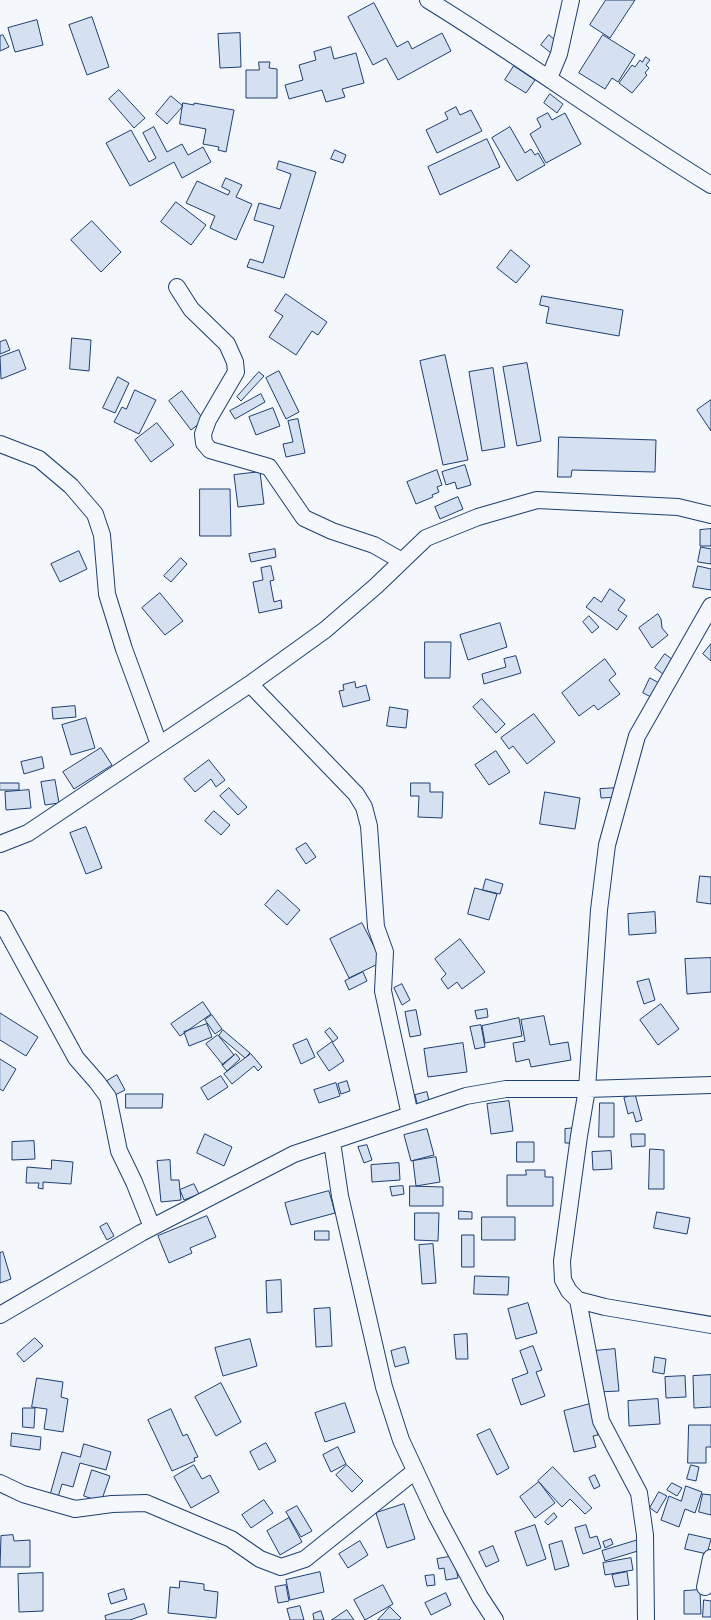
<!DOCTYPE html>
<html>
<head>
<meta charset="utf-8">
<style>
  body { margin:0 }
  canvas { display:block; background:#f4f7fb }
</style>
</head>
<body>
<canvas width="711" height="1620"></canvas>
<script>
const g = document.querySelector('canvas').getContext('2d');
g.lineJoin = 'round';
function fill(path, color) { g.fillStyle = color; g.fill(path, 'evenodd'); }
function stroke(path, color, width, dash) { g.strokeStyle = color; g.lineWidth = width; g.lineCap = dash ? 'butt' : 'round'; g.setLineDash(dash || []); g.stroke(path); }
const building = new Path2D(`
  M606 0H635L610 38 590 25Z
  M374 3 397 47 408 41 412 49 442 33 451 51 398 80 386 58 373 65 348 17Z
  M92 17 109 67 87 75 69 25Z
  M37 20 43 45 15 52 8 28Z
  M240 33 241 67 220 68 218 34Z
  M3 35 9 47 0 51V36Z
  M549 35 559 43 551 53 541 45Z
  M603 35 635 55 618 82 612 78 605 89 579 73Z
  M331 47 334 59 356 53 364 83 342 89 345 97 326 102 322 90 289 99 285 85 303 80 299 65 316 60 314 52Z
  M646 57 650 60 646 65 649 68 645 73 647 75 632 93 619 83 632 65 635 67 640 60 642 62Z
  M259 62H270L269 68 277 69V98H246V70H259Z
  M514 66 535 80 526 93 505 80Z
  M119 90 145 118 134 128 109 99Z
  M550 94 563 104 557 113 544 103Z
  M171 96 183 106 167 124 156 114Z
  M183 103 194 105V103L234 110 226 152 218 150 219 147 203 144 206 129 180 124Z
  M456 107 460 115 471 110 482 131 437 153 426 130 448 119 445 113Z
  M548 113 552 120 565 113 581 144 546 163 530 134 541 127 537 119Z
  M154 127 167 152 182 144 188 155 203 147 211 162 182 178 174 162 130 186 106 143 131 130 149 162 156 158 143 133Z
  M510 127 525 153 531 149 535 155 538 153 545 165 517 181 492 138Z
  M487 139 500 167 440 195 428 167Z
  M335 150 346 155 343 163 331 159Z
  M279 161 316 172 284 278 247 267 250 259 263 263 274 226 254 220 259 203 280 209 291 174 277 169Z
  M226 178 242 185 236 197 252 204 236 240 210 228 215 216 186 203 197 181 228 195 230 191 222 187Z
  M176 202 206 225 191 245 161 222Z
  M92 221 121 252 101 272 71 240Z
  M511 250 530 266 516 283 497 268Z
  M286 294 327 322 318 335 312 331 296 355 269 337 283 316 275 311Z
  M542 296 623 310 619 336 546 323 549 307 540 305Z
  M72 338 91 340 89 371 70 369Z
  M6 340 10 350 0 354V342Z
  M19 350 26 369 1 379 0 357Z
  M445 355 468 460 443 465 420 361Z
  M527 363 541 441 517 446 503 367Z
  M493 368 505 447 482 451 469 372Z
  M279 371 299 412 286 419 266 378Z
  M259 372 264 376 241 401 237 397Z
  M118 377 129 383 115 413 103 408Z
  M135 390 156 400 139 434 114 422 122 407 126 409Z
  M182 391 204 420 191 430 169 401Z
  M261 394 265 402 235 419 230 411Z
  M711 400V431L697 410Z
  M273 408 280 426 256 435 249 417Z
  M298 419 305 453 286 457 283 444 293 442 288 421Z
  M157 423 174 445 151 462 135 440Z
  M559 437 656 440 655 472 572 470 571 477H558Z
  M465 465 471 485 457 489 455 482 446 485 442 472Z
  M437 470 442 485 437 487 439 492 432 495 433 497 416 504 407 482Z
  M260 472 264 504 238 507 234 475Z
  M200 489H230L231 536H200Z
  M458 497 463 509 440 519 435 507Z
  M711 529V546H700V530Z
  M701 547 711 549V564L698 562Z
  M275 549 276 557 251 562 249 554Z
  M79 551 87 569 60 582 51 564Z
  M181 558 187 564 171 582 164 576Z
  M271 566 274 580 270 581 274 602 281 600 282 608 259 613 253 582 263 580 261 568Z
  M698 566 711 569V590L693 587Z
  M610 589 625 600 618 610 627 616 617 630 586 607 594 597 601 602Z
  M160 593 183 621 165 635 142 608Z
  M658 614 661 619 662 628 668 635 652 648 639 628Z
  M589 616 599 627 592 633 583 622Z
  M500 623 507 647 468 660 460 635Z
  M425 642H451L450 678H425Z
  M711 644V661L703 654Z
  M665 654 673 660 663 674 655 668Z
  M516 656 521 673 484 684 482 674 506 667 504 659Z
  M605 659 616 674 609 680 620 694 598 710 594 705 579 716 562 693Z
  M650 678 659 683 651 697 643 693Z
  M355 682 356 688 366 685 370 700 343 707 339 691 344 690 343 685Z
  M482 699 505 724 496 733 473 707Z
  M75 706 76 717 53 719 52 708Z
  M390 707 408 710 406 728 387 726Z
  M534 714 555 742 527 764 513 746 509 749 501 738Z
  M86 718 95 748 71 755 62 725Z
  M101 748 112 765 74 789 63 772Z
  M496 751 510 772 489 785 475 765Z
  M42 757 44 768 24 774 21 762Z
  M209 760 225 780 216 787 211 779 195 792 184 779Z
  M55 780 59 803 45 805 41 782Z
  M0 783H19V790H0Z
  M411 783H430V792H443L442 818 418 817 419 796H411Z
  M229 788 247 807 238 815 220 796Z
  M618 788V797L601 798 600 789Z
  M29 790 31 808 6 810 5 792Z
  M545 792 580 798 575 829 540 824Z
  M214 811 230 825 221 835 205 821Z
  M86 827 102 868 86 874 70 833Z
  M306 843 316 857 306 864 296 849Z
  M700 876 711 877V904L697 902Z
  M486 879 503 884 500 894 483 890Z
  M475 888 497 894 489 920 468 914Z
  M278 890 300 910 287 925 265 905Z
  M655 912 656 933 629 935 628 914Z
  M362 923 382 962 349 978 330 939Z
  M460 939 485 972 462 989 457 982 448 989 441 979 446 974 435 959Z
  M711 958V992L687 994 685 959Z
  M363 972 367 981 349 990 345 981Z
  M649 979 655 1000 644 1004 637 982Z
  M402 984 410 1000 402 1005 394 988Z
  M203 1002 211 1014 180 1036 171 1024Z
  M661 1004 679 1029 658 1045 640 1020Z
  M487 1009 488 1017 477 1019 475 1011Z
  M416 1010 421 1035 410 1037 405 1012Z
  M0 1013 38 1037 26 1056 0 1040Z
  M212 1015 222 1029 215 1034 205 1020Z
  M544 1016 550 1045 568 1042 571 1060 531 1067 529 1059 516 1062 513 1043 525 1041 521 1020Z
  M519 1018 522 1036 485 1043 482 1026Z
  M207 1024 212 1037 189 1046 184 1032Z
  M481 1025 485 1047 475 1049 470 1027Z
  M330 1028 338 1038 333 1042 325 1032Z
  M223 1030 250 1053 245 1058 219 1036Z
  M218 1035 234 1055 223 1065 206 1044Z
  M307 1039 315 1057 301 1064 293 1045Z
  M332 1042 344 1061 329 1071 317 1053Z
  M463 1043 467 1072 428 1077 424 1049Z
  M236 1054 240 1059 227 1071 222 1065Z
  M251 1054 262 1067 258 1071 254 1066 232 1084 224 1074Z
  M0 1059 16 1069 3 1091 0 1089Z
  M117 1075 125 1090 115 1095 107 1081Z
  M221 1076 228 1087 208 1100 201 1088Z
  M347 1081 350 1091 341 1094 338 1084Z
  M336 1083 340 1096 319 1103 314 1090Z
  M427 1092 430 1105 418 1107 415 1095Z
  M126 1094H163L162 1108H126Z
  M635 1094 642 1120 636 1122 633 1112 628 1114 624 1098Z
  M509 1101 513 1131 491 1134 487 1104Z
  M600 1103H614V1137H599Z
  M576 1128V1143H565V1129Z
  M427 1129 434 1155 411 1161 404 1135Z
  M205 1134 232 1147 224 1166 197 1153Z
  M631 1134H645V1146L632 1147Z
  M34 1141 35 1159 12 1160V1142Z
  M517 1142H534V1162H517Z
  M367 1145 372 1160 364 1163 358 1147Z
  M650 1149 664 1150V1189H649Z
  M611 1151 612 1169 593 1170 592 1152Z
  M436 1157 440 1182 416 1186 413 1161Z
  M52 1160 73 1162 71 1184 43 1182V1189L38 1188 39 1183H26L27 1167 51 1169Z
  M170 1160 171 1180H179L181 1200 161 1202 157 1161Z
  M399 1163 400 1180 372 1182 371 1165Z
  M526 1170H545V1177H553V1206H507V1175H526Z
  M194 1184 199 1194 184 1200 180 1190Z
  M403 1186 404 1194 392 1196 390 1187Z
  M410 1186 443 1187V1206H410Z
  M329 1191 335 1213 291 1225 285 1203Z
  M459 1211 472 1212V1219H459Z
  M657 1212 690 1218 687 1234 654 1228Z
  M415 1213H439L438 1241 415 1240Z
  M207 1216 216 1237 190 1248 192 1253 169 1263 158 1236Z
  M482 1217H515V1240H482Z
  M107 1223 114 1236 107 1240 100 1227Z
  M315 1231H329V1240H315Z
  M462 1235H474V1267H462Z
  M433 1244 436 1283 422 1284 419 1245Z
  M3 1252 11 1279 0 1283V1253Z
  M475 1276 509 1277 508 1295 474 1294Z
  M281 1280 282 1312 267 1313 266 1281Z
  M528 1303 537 1333 516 1339 508 1309Z
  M330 1308 332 1346 316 1347 314 1309Z
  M467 1334 468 1359H456L454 1335Z
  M35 1338 43 1346 24 1362 17 1354Z
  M250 1339 257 1366 223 1376 215 1348Z
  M533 1346 542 1370 536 1372 545 1396 521 1405 512 1379 528 1373 520 1351Z
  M405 1347 409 1363 395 1367 391 1351Z
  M615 1349 619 1391 597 1392 594 1351Z
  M655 1357 666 1359 664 1374 653 1372Z
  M711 1375V1407L694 1408 693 1376Z
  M685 1376 686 1397 666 1398 665 1377Z
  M37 1378 63 1382 61 1397 68 1399 63 1432 44 1429 47 1409 32 1407Z
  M221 1383 241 1422 216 1436 195 1397Z
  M658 1399 660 1424 629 1426 628 1401Z
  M345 1403 355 1432 325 1442 315 1413Z
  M590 1404 598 1435 593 1436 596 1447 574 1452 564 1411Z
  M23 1408H35L34 1428 23 1427Z
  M171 1409 183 1436 187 1434 198 1457 194 1458 195 1461 172 1471 148 1420Z
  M689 1425H711V1447H706V1463H688Z
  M490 1429 509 1468 497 1475 477 1435Z
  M12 1433 41 1437 40 1450 11 1446Z
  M266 1443 276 1461 259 1470 250 1452Z
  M84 1444 111 1452 106 1470 80 1463 73 1487 62 1484 58 1497 50 1495 62 1452 80 1457Z
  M338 1447 346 1464 331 1472 323 1455Z
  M194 1465 202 1479 210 1475 219 1492 191 1508 174 1477Z
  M347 1465 363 1481 352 1492 336 1475Z
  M691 1465 699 1467 696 1481 687 1479Z
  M553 1467 592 1508 585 1514 570 1499 562 1507 538 1481Z
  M92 1470 110 1476 101 1502 84 1496Z
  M595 1475 600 1486 594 1489 589 1478Z
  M539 1482 555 1503 535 1518 520 1497Z
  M672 1483 682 1488 677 1496 667 1490Z
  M686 1486 702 1492 695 1513 685 1509 679 1527 661 1520 669 1496 681 1501Z
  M659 1492 667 1496 657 1513 650 1508Z
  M703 1494 711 1495V1515L699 1512Z
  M264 1500 273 1513 251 1528 242 1515Z
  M404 1504 415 1539 387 1548 376 1513Z
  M297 1506 312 1531 301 1537 286 1512Z
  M554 1513 557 1517 548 1525 545 1522Z
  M289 1518 302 1542 280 1555 267 1531Z
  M535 1525 546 1559 527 1566 515 1532Z
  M586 1525 590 1538 597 1536 601 1548 583 1554 575 1528Z
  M689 1534 711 1539 707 1554 685 1549Z
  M13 1535 14 1541 30 1540V1567H0L1 1536Z
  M611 1539 613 1544 605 1548 603 1542Z
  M638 1540 641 1550 605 1561 602 1551Z
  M360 1541 368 1555 348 1568 339 1554Z
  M562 1541 569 1566 555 1570 549 1545Z
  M493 1546 499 1561 486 1567 479 1552Z
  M454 1556 458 1578 446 1580 444 1568 439 1569 437 1559Z
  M631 1558 633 1570 605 1575 603 1563Z
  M320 1572 324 1592 290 1600 286 1580Z
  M627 1572 629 1585 615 1587 612 1575Z
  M43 1573V1611L19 1612 18 1574Z
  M434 1575 435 1585 427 1586 425 1576Z
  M180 1581 204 1584V1590L218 1592 216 1618 168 1613 170 1587 179 1588Z
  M286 1585 289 1601 278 1603 275 1587Z
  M383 1585 393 1604 365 1620 354 1600Z
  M124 1589 127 1599 111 1604 108 1594Z
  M700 1590 701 1614H684V1591Z
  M446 1593 451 1605 431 1615 425 1603Z
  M704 1600 711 1601V1617H703Z
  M144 1604 147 1614 130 1620H106L105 1616Z
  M300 1606 304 1620H290L287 1609Z
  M390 1607 401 1618 399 1620H378Z
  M347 1610 354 1620H332Z
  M321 1611 324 1620H314L313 1614Z`);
const minor = new Path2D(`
  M428 0C524 59 615 126 711 185
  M549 78 559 54 571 0
  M177 287 191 309 227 344 235 362 236 372 208 420 203 434 204 443 210 450 269 467 304 518 332 531 374 545 402 561
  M0 444 39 459 71 486 95 514 102 535 107 594 124 649 159 744
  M711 606 637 736 607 845 599 910 587 1089 579 1136 562 1261 563 1280 569 1291 578 1300 605 1307 711 1325
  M250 684 356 794 364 807 369 826 376 927 385 952 383 991 410 1115
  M0 844 28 833 250 684 325 630 376 586 426 538 478 517 537 500 678 507 711 515
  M0 919 76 1058 97 1082 108 1097 119 1151 134 1182 152 1227
  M332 1142 340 1196 384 1387 401 1440 436 1515 480 1597 495 1620
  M578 1300 601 1421 639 1493 645 1535 646 1620
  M0 1315 141 1233 294 1154 466 1096 506 1089H587L711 1085
  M0 1483 23 1494 75 1509 112 1504 146 1503 231 1539 260 1559 281 1567 305 1559 415 1471
  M705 1587 711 1558`);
fill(building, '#d5e0f0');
stroke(building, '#1d3f73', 1);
stroke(minor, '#1d3f73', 18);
stroke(minor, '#f4f7fb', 16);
</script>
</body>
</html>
